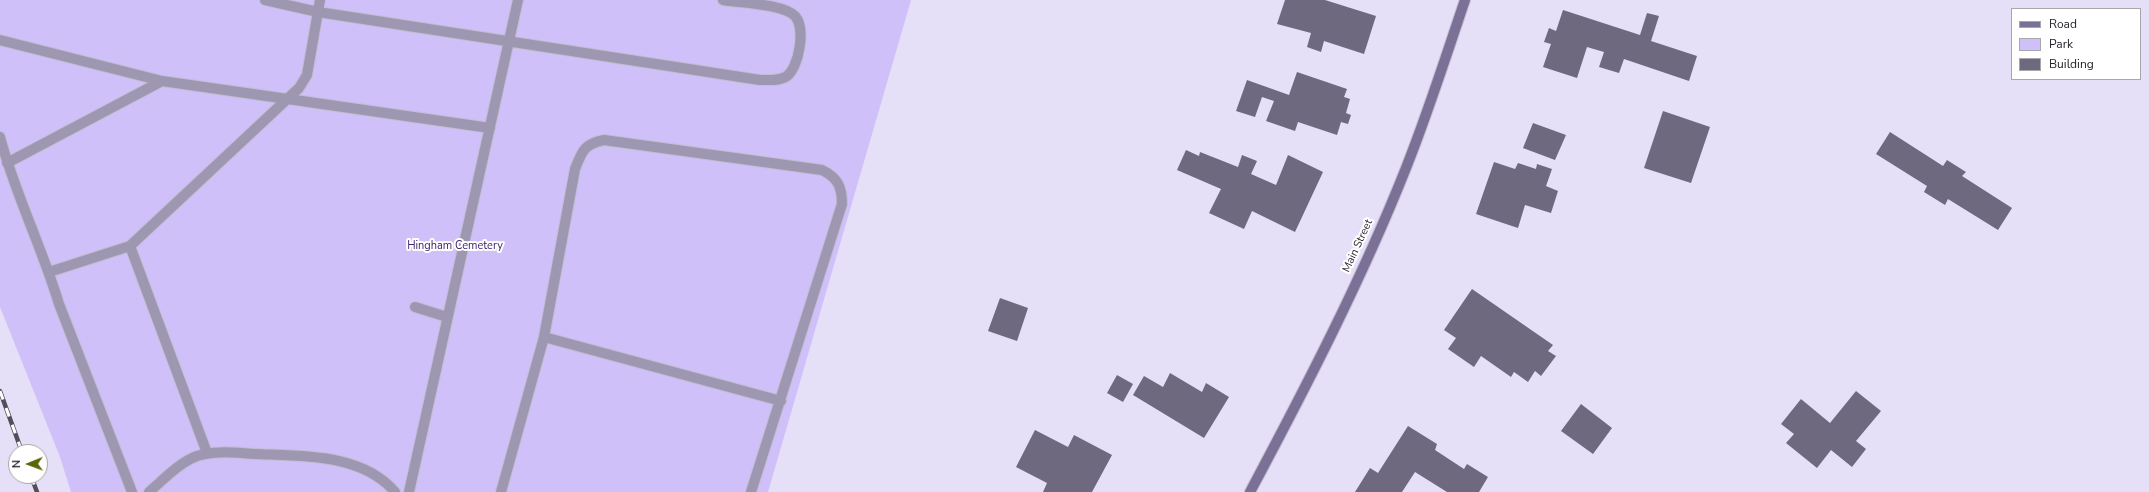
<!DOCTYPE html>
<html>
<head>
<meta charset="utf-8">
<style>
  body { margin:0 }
  #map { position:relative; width:2149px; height:492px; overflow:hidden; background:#e5dff7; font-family:"Nunito Sans",sans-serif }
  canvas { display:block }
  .legend { position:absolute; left:2011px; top:8px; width:130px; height:72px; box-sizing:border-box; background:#fff; border:1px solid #a8a7aa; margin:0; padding:5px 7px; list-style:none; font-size:12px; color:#25222b }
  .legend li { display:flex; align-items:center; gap:8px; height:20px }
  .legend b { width:20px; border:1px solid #a8a7aa }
  .north { position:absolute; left:8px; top:444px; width:40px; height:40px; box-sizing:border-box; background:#fff; border:1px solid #a8a7aa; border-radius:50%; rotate:269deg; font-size:11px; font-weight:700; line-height:16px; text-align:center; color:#25222b }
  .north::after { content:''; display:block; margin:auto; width:14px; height:18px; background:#5c6608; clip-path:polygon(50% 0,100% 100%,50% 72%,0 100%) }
</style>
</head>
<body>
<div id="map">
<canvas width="2149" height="492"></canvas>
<ul class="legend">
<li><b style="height:5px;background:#7b7197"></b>Road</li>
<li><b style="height:11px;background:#cfc0f9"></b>Park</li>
<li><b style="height:11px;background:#6e697e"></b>Building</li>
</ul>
<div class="north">N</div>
</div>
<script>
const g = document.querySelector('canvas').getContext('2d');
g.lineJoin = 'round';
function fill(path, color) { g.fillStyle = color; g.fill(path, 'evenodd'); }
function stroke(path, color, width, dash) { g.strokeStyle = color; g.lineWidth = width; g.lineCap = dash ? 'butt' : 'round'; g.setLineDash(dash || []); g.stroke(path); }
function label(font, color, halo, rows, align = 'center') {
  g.font = font + ' "Nunito Sans",sans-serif'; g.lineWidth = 4; g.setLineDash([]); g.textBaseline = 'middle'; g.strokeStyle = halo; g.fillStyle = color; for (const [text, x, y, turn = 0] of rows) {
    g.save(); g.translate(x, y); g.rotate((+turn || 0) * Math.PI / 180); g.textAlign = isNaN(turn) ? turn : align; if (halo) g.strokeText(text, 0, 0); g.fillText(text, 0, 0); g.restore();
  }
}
const green = new Path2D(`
  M0 0H911L768 492H71L60 457 0 307Z`);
const building = new Path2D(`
  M1285 0H1325L1376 16 1364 54 1324 41 1321 52 1307 47 1311 33 1277 24Z
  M1563 10 1640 35 1647 13 1659 16 1651 41 1697 56 1689 81 1624 59 1619 73 1599 67 1604 52 1587 47 1577 78 1543 67 1551 44 1544 42 1549 28 1556 31Z
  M1297 72 1347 89 1344 97 1350 99 1346 113 1351 115 1348 124 1341 122 1337 135 1298 122 1295 131 1266 121 1274 101 1262 97 1255 117 1236 111 1247 80 1289 95Z
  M1663 111 1710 127 1691 183 1644 168Z
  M1533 123 1566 135 1555 160 1523 148Z
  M1890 132 1943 166 1947 160 1966 172 1962 176 2012 208 1998 230 1948 199 1945 205 1924 192 1927 186 1876 154Z
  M1186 150 1199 156 1200 152 1238 167 1242 155 1257 161 1251 174 1276 185 1288 155 1323 172 1295 232 1252 211 1244 229 1209 213 1221 189 1177 170Z
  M1494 162 1515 169 1518 163 1536 169 1537 164 1552 169 1546 186 1558 191 1551 213 1525 205 1518 228 1476 214Z
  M1472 289 1553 345 1548 351 1556 356 1541 376 1535 371 1528 382 1514 372 1511 377 1481 356 1474 367 1448 349 1456 338 1444 330Z
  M1000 298 1028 308 1017 341 988 331Z
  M1170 373 1202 392 1206 383 1229 397 1204 438 1133 395 1144 376 1163 387Z
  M1117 375 1133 384 1123 402 1107 393Z
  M1856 391 1881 411 1856 441 1866 449 1852 467 1831 450 1817 468 1786 443 1794 434 1781 424 1801 399 1830 423Z
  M1581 404 1612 428 1593 454 1561 431Z
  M1408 426 1437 444 1435 450 1464 469 1467 464 1488 477 1479 492H1447L1415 472 1402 492H1355L1370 468 1378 473Z
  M1035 430 1068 447 1074 435 1112 455 1092 492H1043L1047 483 1016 467Z`);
const service = new Path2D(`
  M265 0 318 12 760 80C769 80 780 81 787 76 799 67 806 28 795 16 783 4 740 3 723 0
  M0 40 162 81 490 128
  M0 137C15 194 42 247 59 304L132 492
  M7 163 162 81
  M130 246 207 453
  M49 272 130 246 299 88 307 75 320 0
  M415 307 447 317
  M544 337 781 401
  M149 492C163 480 180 462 197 456 216 450 236 453 255 454 301 456 362 453 395 492
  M409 492 518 0
  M501 492 544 337 575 169C582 151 584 144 604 140L822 170C838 178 842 187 842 204L751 492`);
const secondary = new Path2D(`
  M1250 492C1306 387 1362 279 1406 168 1428 113 1446 56 1465 0`);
const rail = new Path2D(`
  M0 391 22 452
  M31 476 37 492`);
const parkNames = [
  ["Hingham Cemetery",455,246]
];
const streetNames = [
  ["Main Street",1358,246,-65]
];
fill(green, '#cfc0f9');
fill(building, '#6e697e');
stroke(service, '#c2bdd2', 12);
stroke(secondary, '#c2bdd2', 12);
stroke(service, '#9d97b1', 10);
stroke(secondary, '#7b7197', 10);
stroke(rail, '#524e5b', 4.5);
stroke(rail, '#fff', 3, [9]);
label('11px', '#3f256b', '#fff', parkNames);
label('11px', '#25222b', '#fff', streetNames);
</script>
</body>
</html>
